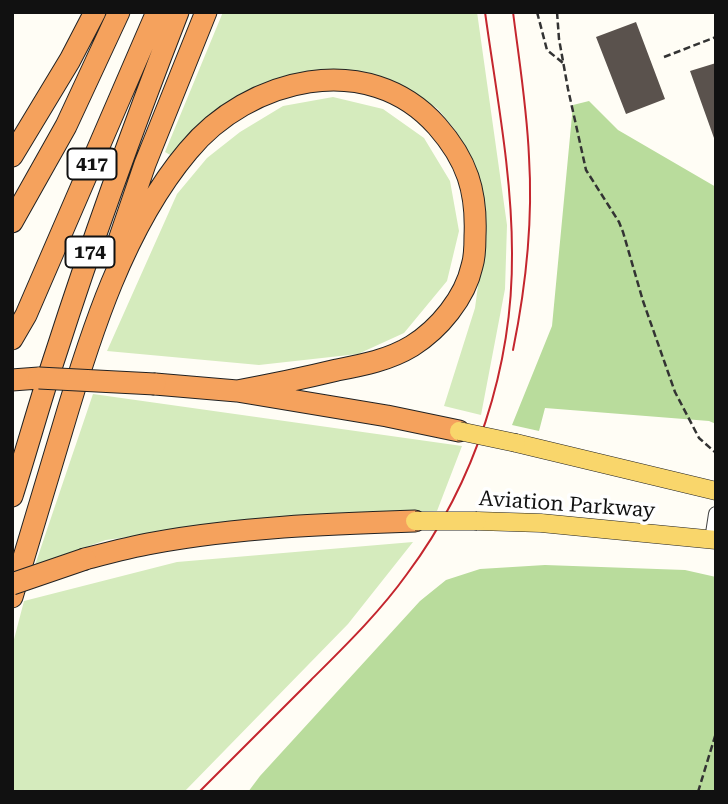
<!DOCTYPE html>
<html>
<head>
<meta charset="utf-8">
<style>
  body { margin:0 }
  #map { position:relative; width:728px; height:804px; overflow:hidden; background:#fffdf5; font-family:"Roboto Serif",serif }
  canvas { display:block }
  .frame { position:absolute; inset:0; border:14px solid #111; pointer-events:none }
</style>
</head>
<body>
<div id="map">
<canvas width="728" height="804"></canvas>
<div class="frame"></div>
</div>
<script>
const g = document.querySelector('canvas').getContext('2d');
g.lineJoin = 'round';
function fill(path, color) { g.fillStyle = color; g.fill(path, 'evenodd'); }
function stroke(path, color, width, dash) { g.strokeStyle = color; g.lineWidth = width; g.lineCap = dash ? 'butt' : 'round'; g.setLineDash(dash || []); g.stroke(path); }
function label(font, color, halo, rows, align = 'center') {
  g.font = font + ' "Roboto Serif",serif'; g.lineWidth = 7; g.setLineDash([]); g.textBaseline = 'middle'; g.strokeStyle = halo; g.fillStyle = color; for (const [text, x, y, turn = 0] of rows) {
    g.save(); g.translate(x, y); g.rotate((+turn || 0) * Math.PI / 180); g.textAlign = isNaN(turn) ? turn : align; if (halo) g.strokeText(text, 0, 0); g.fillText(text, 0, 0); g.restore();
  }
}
const green = new Path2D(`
  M223 12H477L507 225 505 289 481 415 444 406 475 308 486 225 483 197 470 154 456 131 438 109 415 94 388 79 366 72 340 69 317 71 257 87 218 109 172 156 165 152Z
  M333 97 383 109 424 138 450 181 459 231 447 281 404 333 358 354 259 365 107 351 177 194 207 158 240 132 283 106Z
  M93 394 462 446 437 511 263 518 106 540 35 565Z
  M413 542 348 624 184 792H12V647L24 601 177 562Z`);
const forest = new Path2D(`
  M589 101 618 130 716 187V424L709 421 545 408 539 431 512 425 552 326 573 105Z
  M545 565 685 570 716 577V792H248L260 776 420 601 446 580 480 569Z`);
const building = new Path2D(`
  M636 22 665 99 626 114 596 37Z
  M716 63V138H714L690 71Z`);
const path = new Path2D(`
  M537 12 547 50 563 63
  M557 12 559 39 568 89 586 170 619 222 623 232 643 301 675 392 699 438 716 453
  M664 57 716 37
  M698 792 716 733`);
const minor = new Path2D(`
  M712 540 716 514`);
const major = new Path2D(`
  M516 443 716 491
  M477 521 541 523 716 540`);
const highway = new Path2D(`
  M12 156 70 60 95 12
  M12 222 66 126 119 12
  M117 246 145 164 206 12
  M12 339 26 315 157 12
  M12 380 39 378
  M155 384 237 391 387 416 459 431
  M12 496C27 449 40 401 56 353 93 238 134 125 178 12
  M85 559C108 553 130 547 153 543 239 527 327 524 415 521
  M12 597C29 541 45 485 62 430 90 335 124 227 188 151 248 78 368 48 437 126 467 160 477 191 475 236 475 246 475 257 472 266 465 298 439 329 412 346 389 360 363 365 337 370 304 378 270 385 237 391`);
const tram = new Path2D(`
  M513 12C519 60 527 108 529 157 533 221 526 286 513 350
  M199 792C237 754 274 717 311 680 345 646 379 613 407 574 475 483 513 367 512 253 512 173 496 92 485 12`);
const majorBridge = new Path2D(`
  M459 431 516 443
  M415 521H477`);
const highwayBridge = new Path2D(`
  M39 378 155 384
  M12 584 85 559`);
const shields = [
  [92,164,49],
  [90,252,49]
];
const shieldNames = [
  ["417",92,164],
  ["174",90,252]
];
const streetNames = [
  ["Aviation Parkway",567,505,4]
];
fill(green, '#d5ebbd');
fill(forest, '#b9dc9c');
fill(building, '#5a524d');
stroke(minor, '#444', 16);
stroke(major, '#222', 19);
stroke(highway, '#222', 23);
stroke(path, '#333', 2.5, [7, 3.5]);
stroke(minor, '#fff', 14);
stroke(major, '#f9d66b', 18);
stroke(highway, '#f5a25d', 21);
stroke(tram, '#c4262e', 2);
stroke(majorBridge, '#222', 19, []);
stroke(highwayBridge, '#222', 23, []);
stroke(majorBridge, '#f9d66b', 18);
stroke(highwayBridge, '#f5a25d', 21);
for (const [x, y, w] of shields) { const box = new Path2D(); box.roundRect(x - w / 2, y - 15.5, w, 31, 5); g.fillStyle = '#fff'; g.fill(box); stroke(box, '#111', 2); }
label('bold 19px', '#111', null, shieldNames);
label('21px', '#111', '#fff', streetNames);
</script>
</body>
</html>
